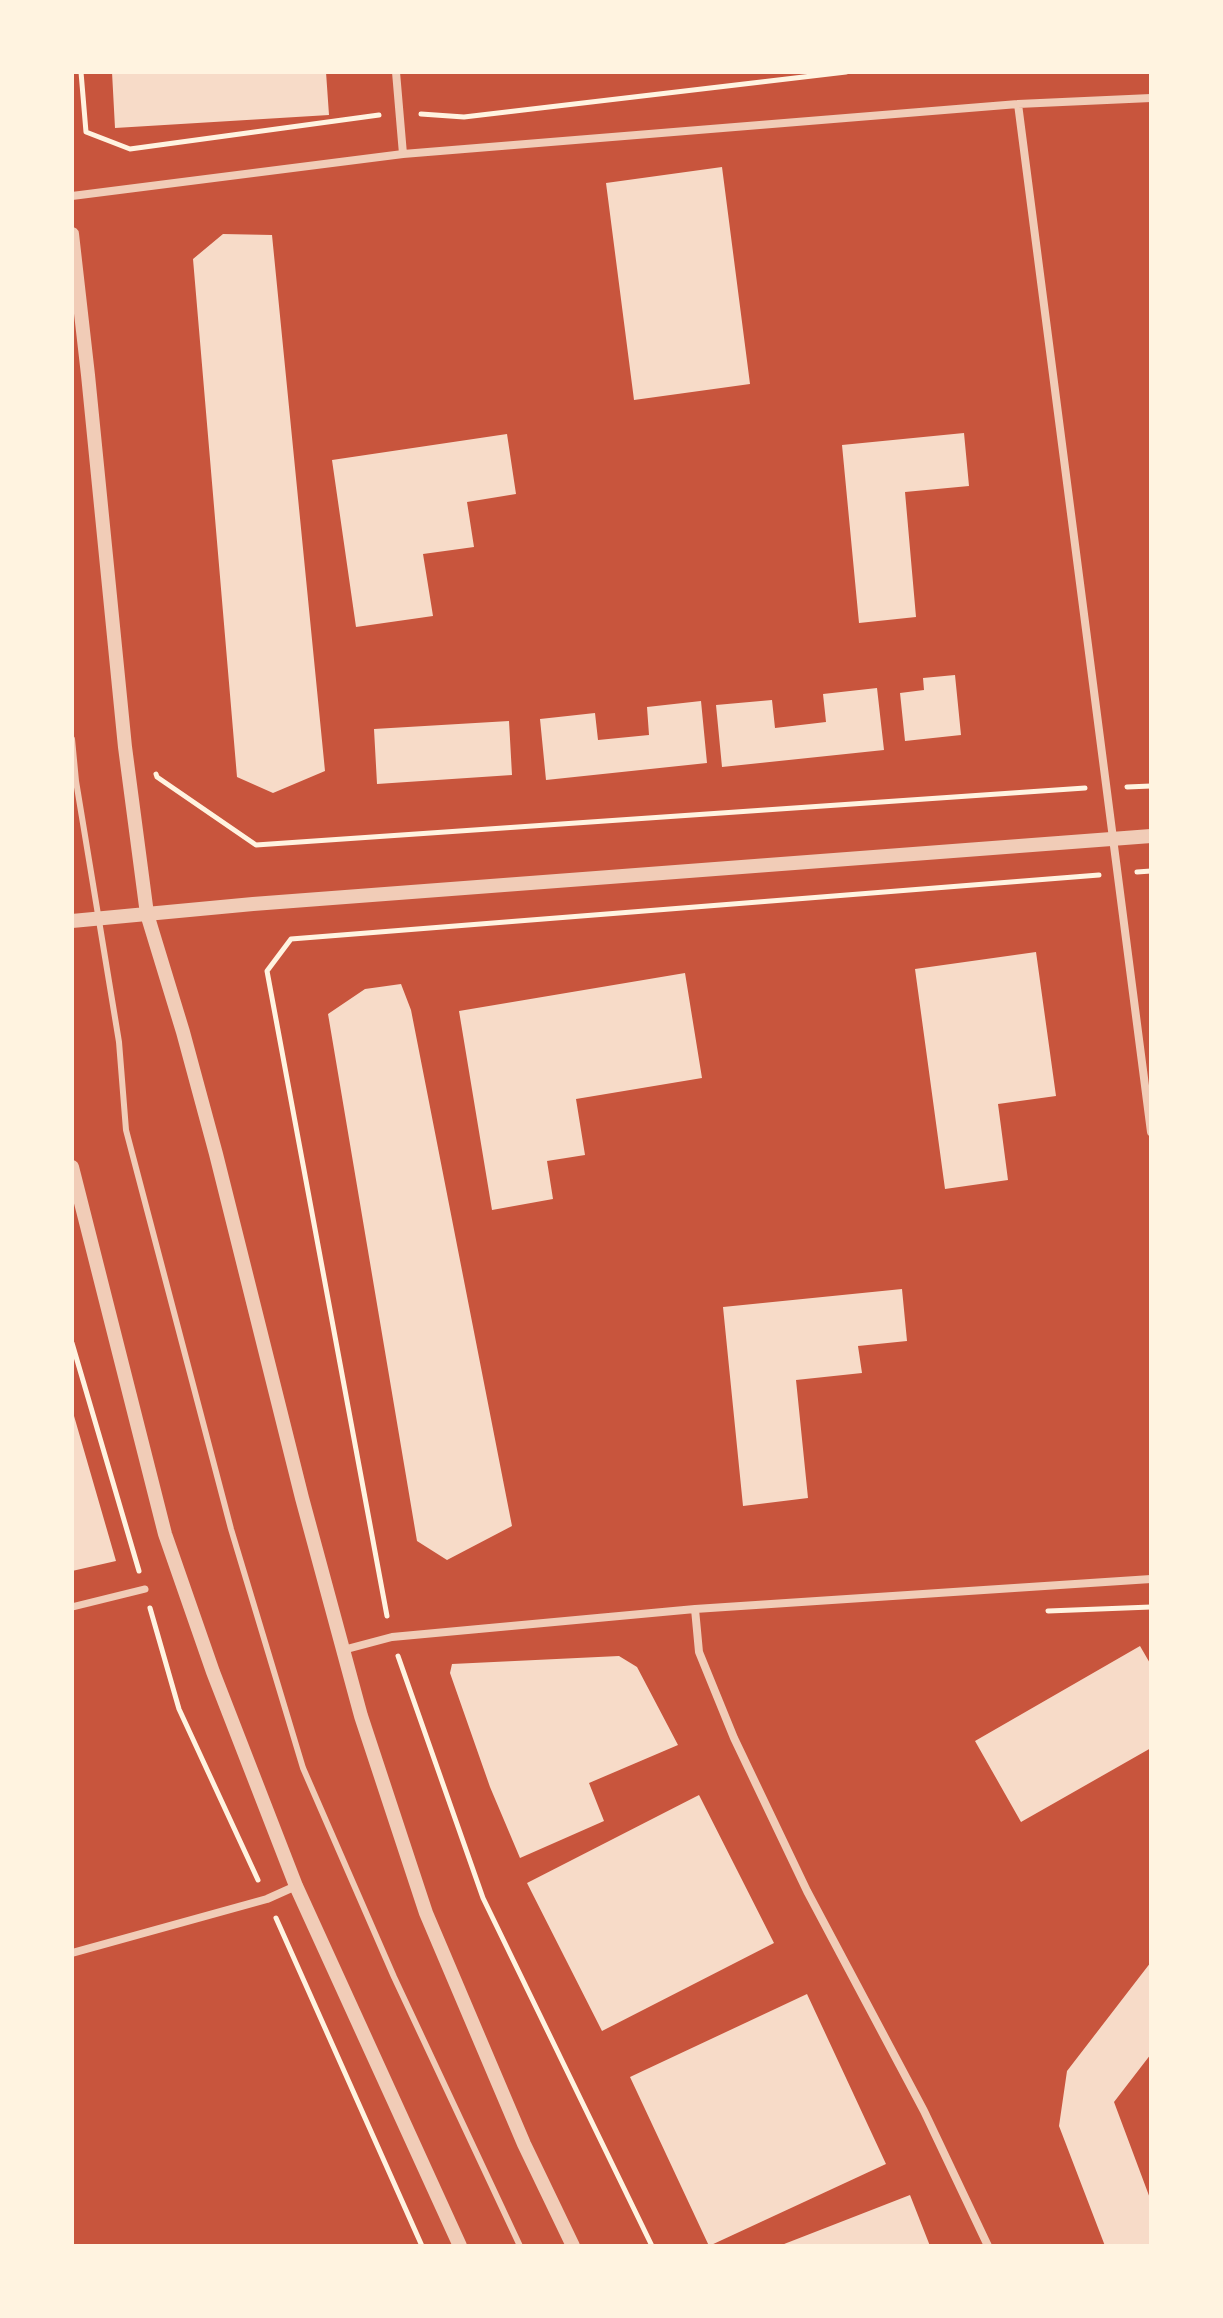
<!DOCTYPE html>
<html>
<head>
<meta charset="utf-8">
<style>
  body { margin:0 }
  #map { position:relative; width:1223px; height:2318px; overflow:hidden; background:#c8553d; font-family:Poppins,sans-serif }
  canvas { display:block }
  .frame { position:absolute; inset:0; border:74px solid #fff3e0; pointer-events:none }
</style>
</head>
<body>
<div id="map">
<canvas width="1223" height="2318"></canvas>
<div class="frame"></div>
</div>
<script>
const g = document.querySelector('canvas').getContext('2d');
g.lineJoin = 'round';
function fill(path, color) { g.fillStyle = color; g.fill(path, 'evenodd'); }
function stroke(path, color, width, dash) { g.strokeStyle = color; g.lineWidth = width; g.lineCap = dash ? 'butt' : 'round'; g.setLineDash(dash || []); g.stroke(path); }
const building = new Path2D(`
  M112 72H326L329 115 115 128Z
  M722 167 750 384 634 400 606 183Z
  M223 234 272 235 325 771 273 793 237 777 193 259Z
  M964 433 969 486 905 492 916 617 859 623 842 445Z
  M507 434 516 494 467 502 474 547 423 554 433 616 356 627 332 460Z
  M955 675 961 735 905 741 900 693 924 690 923 678Z
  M877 688 884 750 722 767 716 705 772 700 775 728 826 722 823 694Z
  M701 701 707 763 546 780 540 719 595 713 598 740 649 735 647 707Z
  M509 721 512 775 377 784 374 729Z
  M1036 952 1056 1096 998 1104 1008 1180 945 1189 915 969Z
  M685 973 702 1078 576 1099 585 1155 547 1161 553 1199 492 1210 459 1011Z
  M401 984 411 1010 512 1526 447 1560 417 1541 328 1014 365 989Z
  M902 1289 907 1341 858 1346 862 1373 796 1380 808 1498 743 1506 723 1307Z
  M72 1409 116 1561 72 1571Z
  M1140 1646 1151 1665V1748L1021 1822 975 1741Z
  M619 1656 637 1667 678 1745 589 1783 604 1821 520 1858 490 1787 450 1673 452 1664Z
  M699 1795 774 1943 602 2031 527 1883Z
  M1151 1962V2054L1114 2102 1151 2201V2246H1105L1059 2126 1067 2071Z
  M807 1994 886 2164 709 2246 630 2077Z
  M910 2195 930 2246H779Z`);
const path = new Path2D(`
  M81 72 86 132 130 149 379 115
  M421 114 464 117 846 72
  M156 774 157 777 256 845 1085 788
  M1127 787 1151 786
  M1137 872 1151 871
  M72 1343 139 1571
  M150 1608 179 1709 258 1880
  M1048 1611 1151 1607
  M387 1616 267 971 291 939 1099 875
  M398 1656 483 1898 652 2246
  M276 1918 422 2246`);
const service = new Path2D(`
  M72 739 76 781 119 1042 126 1130 231 1529 303 1768 394 1977 520 2246`);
const pedestrian = new Path2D(`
  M72 1607 145 1589`);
const minor = new Path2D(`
  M396 72 403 154
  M1018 104 1151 1132
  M72 196 403 154 1018 104 1151 98
  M695 1609 699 1652 734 1738 807 1891 924 2111 988 2246
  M343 1650 392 1637 695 1609 1151 1579
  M72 1953 267 1899 296 1886`);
const tertiary = new Path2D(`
  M72 234 88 375 125 747 147 914 183 1032 216 1154 302 1498 361 1716 426 1913 524 2144 573 2246
  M72 921 253 904 1151 836
  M72 1167 165 1534 213 1672 296 1886 460 2246`);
fill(building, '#f7dbc8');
stroke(path, '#fff3e0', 5);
stroke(service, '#f1ccb7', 6);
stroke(pedestrian, '#f1ccb7', 7);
stroke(minor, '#f1ccb7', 8);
stroke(tertiary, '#f1ccb7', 14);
</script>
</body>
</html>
